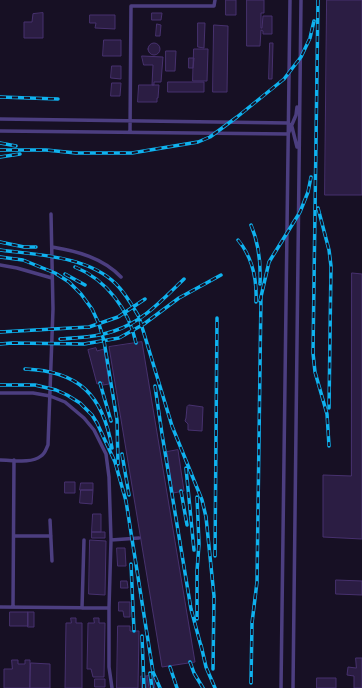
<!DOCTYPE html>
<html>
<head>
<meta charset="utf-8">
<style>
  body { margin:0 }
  canvas { display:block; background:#171024 }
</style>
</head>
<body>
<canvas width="362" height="688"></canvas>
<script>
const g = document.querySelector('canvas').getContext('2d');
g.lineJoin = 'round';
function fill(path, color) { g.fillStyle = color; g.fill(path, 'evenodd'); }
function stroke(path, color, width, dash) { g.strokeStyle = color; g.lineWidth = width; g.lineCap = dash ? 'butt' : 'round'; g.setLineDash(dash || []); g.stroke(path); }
const building = new Path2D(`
  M226 0H236V15H226Z
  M247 0H264V13H261V28H262L263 16H272V34H263V31L261 30 260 46H247Z
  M327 0H362V195H325Z
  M43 13V38H24V22H32L33 14Z
  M152 13H162L161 20H152Z
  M90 15H115V29L95 28 96 23H90Z
  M198 23H205L204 48 198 47Z
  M157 24 161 25 160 36H156Z
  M214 25 228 26 227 92H213Z
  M104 40H121V56H103Z
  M270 43H273L272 79H269Z
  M148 49a6 6 0 1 1 12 0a6 6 0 1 1-12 0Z
  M194 49H208L207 81H193Z
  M166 51H176L175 71H166Z
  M142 56 163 57 161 82H154V85H152L153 65H144Z
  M189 58H194L193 68H189Z
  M112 66H121V79L111 78Z
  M168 82H204V92H168Z
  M112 83H121L120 96H111Z
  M139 85H159L158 98H157V102H138Z
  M352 273 362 274V539L323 537V475L351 476Z
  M142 342 195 662 162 667 109 347Z
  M96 348 97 351 104 349 109 384 103 385V382L97 384 88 350Z
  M189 405 203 407 202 431 188 430V424L185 421 186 418 187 407Z
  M178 450 184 491 173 493 167 452Z
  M65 482H75V493H65Z
  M81 483H93V490H80Z
  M81 490H93L92 504 80 503Z
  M93 514H101V532H92Z
  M92 532H105V538H92Z
  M90 540 106 541 105 595 89 594Z
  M117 548H125L126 566H118Z
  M336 580 362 581V595L336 594Z
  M121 581H127L128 588H121Z
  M119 602H130V617H124L123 611H119Z
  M10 612H28V626H10Z
  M28 612H34V627H28Z
  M71 618H76V623H82V688H65L66 623H71Z
  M94 618H99V623H105L104 677H93L91 669H87L88 623H94Z
  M118 626H130V631H139L138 688H117Z
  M356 658H362V688H354V676L347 675 348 667 356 668Z
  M12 660H18V664H25V660H30V688H4V669H12Z
  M31 663 50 664V688H30Z
  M153 675 155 688H149L147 676Z
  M141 676H147V688H142Z
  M317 678H336V688H317Z
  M95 679H105V687H95Z`);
const service = new Path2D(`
  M0 119 288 123 292 127 297 147
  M0 131 288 134 296 115 297 107
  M130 132 131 6H214L215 0
  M52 247C77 251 103 258 121 277
  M0 265 17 268 52 278
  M0 393H33L50 396 65 402 84 418 94 430 106 454 109 477 111 540 109 608V667L112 688
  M0 460C12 460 31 464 41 456 45 454 46 449 48 445L53 309 51 214
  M50 520 52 561
  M14 536H51
  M111 540 139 538
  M0 607 109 608
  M13 607 14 460
  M82 608 84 540
  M281 688 290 0
  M293 688 301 0`);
const rail = new Path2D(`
  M318 0 313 353 315 372 327 414 329 446
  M0 97 58 99
  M0 143 16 146
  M0 150H46L76 153H132L198 142 210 137 237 117 284 79 301 57 310 38 314 21
  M0 157 20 154
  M318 208 329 250 331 266 329 408
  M251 225C259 244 261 263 260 284
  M238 240C253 258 257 280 256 302
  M0 242 24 247H36
  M0 250C38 255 88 256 116 284 126 294 132 305 139 317L172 426 202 500 206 517 214 596 213 669
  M0 257 23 260 55 273 69 282 81 294 92 309 99 324 104 341 117 420 118 464
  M75 267C107 280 129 310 136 343
  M65 274 85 285
  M260 301 269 262 300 212 308 192 311 177
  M0 332 89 327 118 317 145 299
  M60 339C78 338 97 337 114 331 143 322 163 299 184 279
  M0 344 12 343 84 344 119 338 144 324 179 298 221 275
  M25 369C79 371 103 395 112 448
  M100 383 111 421
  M0 385H35L56 390 67 395 80 403 92 415 97 423 115 462 126 501 153 672 160 688
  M155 386 162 434 191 609 202 650
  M122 454 129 495
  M186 468 194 550
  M181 491 187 525
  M197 497 199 544 197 571V619
  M215 556 217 318
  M131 564 134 631
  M142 636 144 688
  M201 645 206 667 215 688
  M190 662 194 673 203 688
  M170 667 177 688
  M150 673 152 688
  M251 683 252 623 257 582 261 296`);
fill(building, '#2b1d43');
stroke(building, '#47316e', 1);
stroke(service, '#4c3e80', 3.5);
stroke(rail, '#0fb2ef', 3.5);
stroke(rail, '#171024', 2, [6]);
</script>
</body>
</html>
